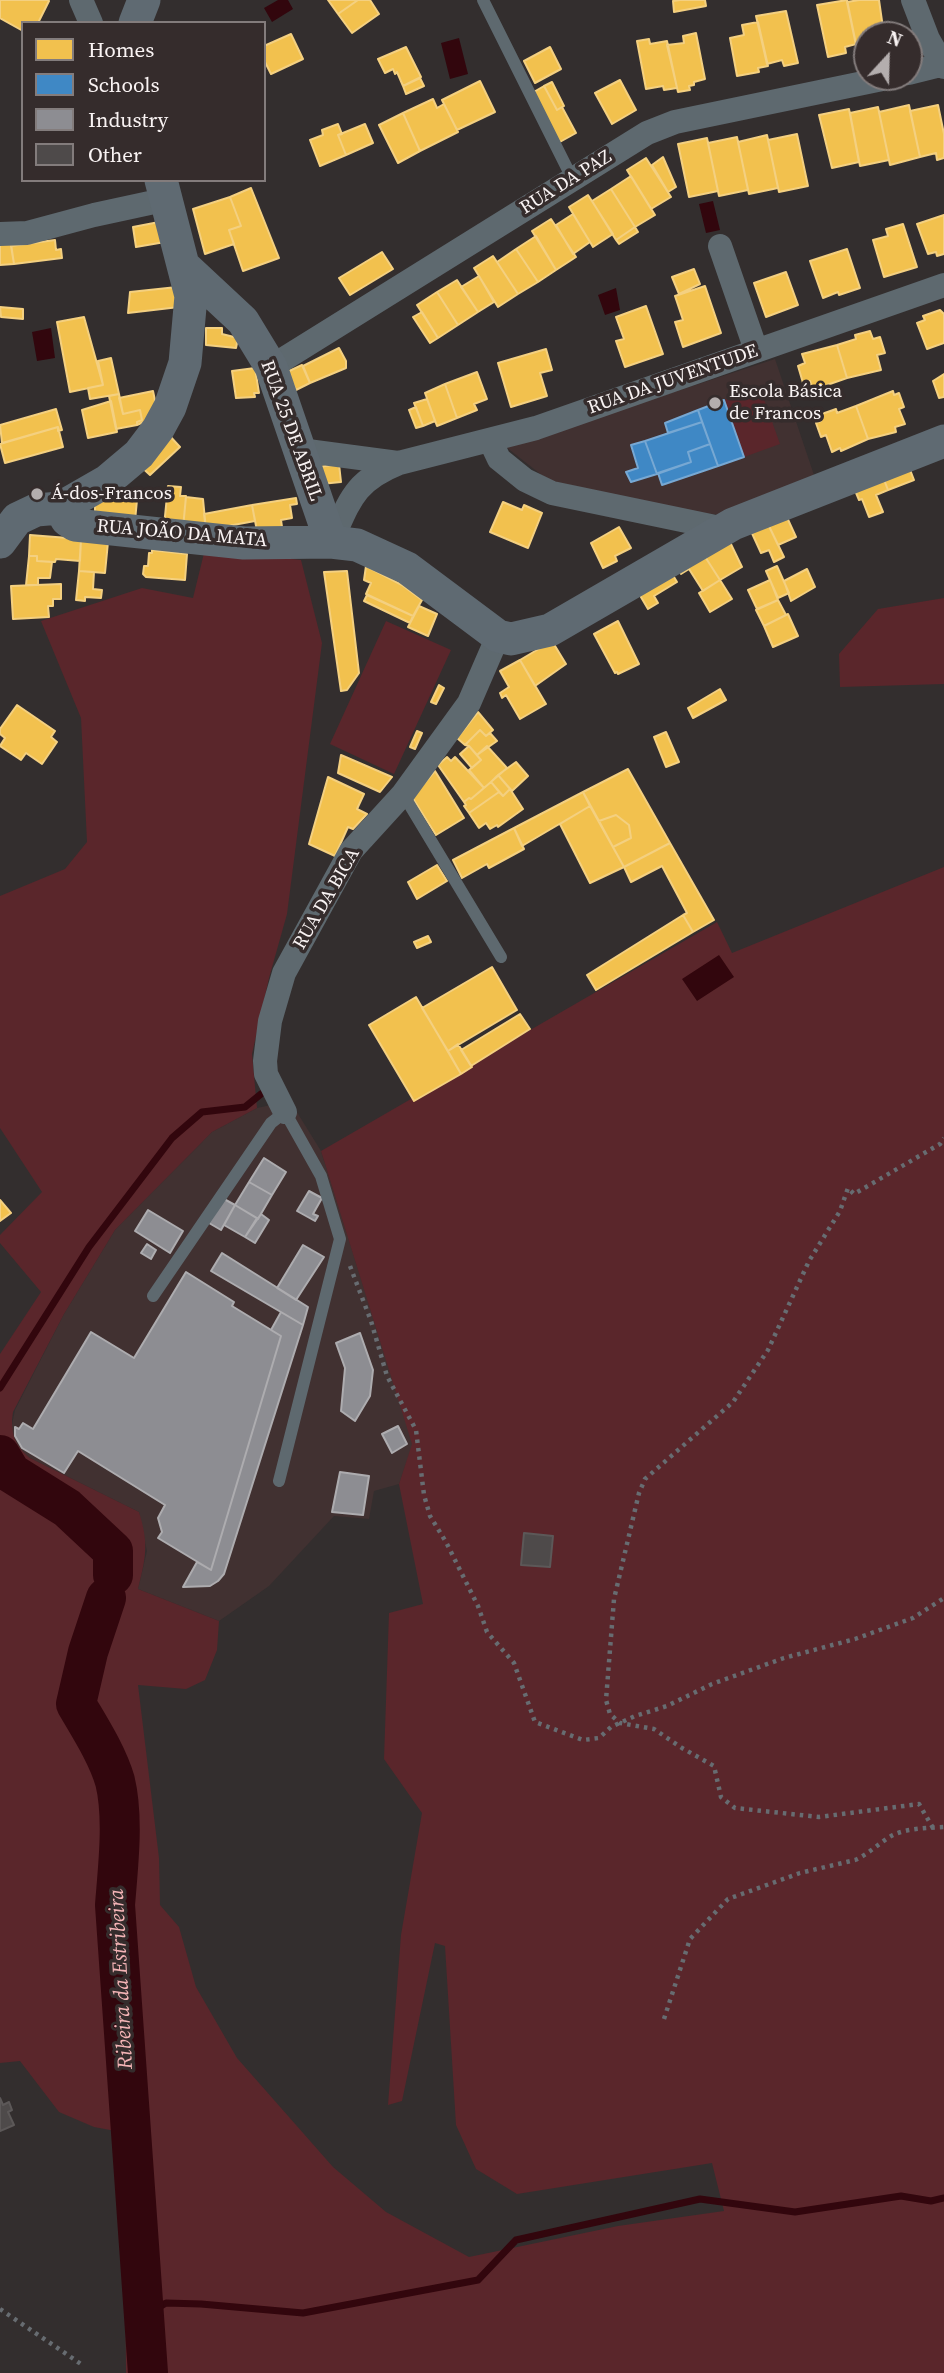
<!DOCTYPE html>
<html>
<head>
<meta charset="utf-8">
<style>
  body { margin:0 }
  #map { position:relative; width:944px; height:2373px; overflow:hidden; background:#332e2e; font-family:"Source Serif 4",serif }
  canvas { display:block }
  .legend { position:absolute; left:21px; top:21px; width:245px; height:161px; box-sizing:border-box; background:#352c2c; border:2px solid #837c7c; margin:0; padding:9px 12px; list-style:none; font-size:21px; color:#f9f3f3 }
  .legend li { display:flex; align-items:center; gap:14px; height:35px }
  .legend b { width:35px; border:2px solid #837c7c }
  .north { position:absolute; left:853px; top:21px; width:70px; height:70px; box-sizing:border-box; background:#352c2c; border:2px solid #837c7c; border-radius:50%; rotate:22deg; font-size:19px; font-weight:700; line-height:28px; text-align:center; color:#f9f3f3 }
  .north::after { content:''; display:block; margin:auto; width:24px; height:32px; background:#b4aeae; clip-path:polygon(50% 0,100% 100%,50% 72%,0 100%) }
</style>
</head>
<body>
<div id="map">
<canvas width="944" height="2373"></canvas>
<ul class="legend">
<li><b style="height:19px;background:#f2c14e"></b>Homes</li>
<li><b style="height:19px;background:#3f88c5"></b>Schools</li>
<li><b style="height:19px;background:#8d8d92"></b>Industry</li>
<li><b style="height:19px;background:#4e4a4a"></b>Other</li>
</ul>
<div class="north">N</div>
</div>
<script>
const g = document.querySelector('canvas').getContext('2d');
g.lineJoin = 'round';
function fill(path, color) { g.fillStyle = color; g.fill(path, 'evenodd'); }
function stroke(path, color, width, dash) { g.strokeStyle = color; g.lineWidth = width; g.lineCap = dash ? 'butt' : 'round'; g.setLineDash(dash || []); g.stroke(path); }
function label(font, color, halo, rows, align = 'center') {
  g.font = font + ' "Source Serif 4",serif'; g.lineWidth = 7; g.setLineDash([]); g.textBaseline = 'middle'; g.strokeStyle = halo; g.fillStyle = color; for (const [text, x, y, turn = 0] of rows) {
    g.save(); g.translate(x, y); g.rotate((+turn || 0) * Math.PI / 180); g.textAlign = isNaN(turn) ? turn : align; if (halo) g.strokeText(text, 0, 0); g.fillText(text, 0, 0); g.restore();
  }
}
const built = new Path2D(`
  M775 359 816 481 728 516 674 509 548 480 506 447Z
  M290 1101 321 1151 413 1444 399 1484 374 1491 369 1519 334 1516 269 1586 219 1621 138 1589 147 1551 139 1512 30 1458 18 1449 11 1429 15 1410 64 1314 115 1230 212 1132 257 1108Z`);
const green = new Path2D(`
  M760 388 780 444 744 457 724 400Z
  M205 549 301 560 322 643 287 914 269 978 252 1054 257 1108 212 1132 115 1230 64 1314 13 1412C10 1432 14 1445 30 1458L139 1512C149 1544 146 1557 138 1589L219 1621 217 1650 205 1680 186 1689 138 1685 159 1858 160 1905 179 1927 196 1987 237 2058 333 2167 386 2212 469 2257 618 2226 724 2211 712 2163 517 2194 476 2169 456 2125 445 1946 435 1943 402 2101 388 2105 401 1935 422 1813 384 1759 389 1613 423 1604 399 1484 412 1444 321 1151 717 922 732 953 944 867V2373H126L124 2130 121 2132 94 2127 59 2112 20 2061 0 2063V1354L41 1292 0 1243V1235L42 1192 0 1128V896L65 869 87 842 81 718 41 621 142 588 193 598Z
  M944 598V684L840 687 839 654 878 609Z
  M386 621 451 650 394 774 330 744Z`);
const water = new Path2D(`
  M278 0H288L293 9 272 22 264 8Z
  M459 38 468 74 450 79 441 43Z
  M713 201 720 230 706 233 699 204Z
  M616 288 620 310 605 315 598 295Z
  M51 328 55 358 37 361 32 332Z
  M719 955 734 977 697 1001 682 979Z`);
const homes = new Path2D(`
  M0 0H48L49 1 38 23H23V31L0 18Z
  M328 0H358L338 14Z
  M358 0H370L379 14 352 33 338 14Z
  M680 0H705L706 6 674 12 673 1Z
  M847 0 856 44 845 47 846 53 828 57 817 5Z
  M859 0H879L884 35H867V48L857 50 847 2Z
  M786 11 798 63 784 66 782 60 767 64 756 16Z
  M758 22 768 66 758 68 759 72 737 76 730 38 744 35 742 25Z
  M696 33 705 79 694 82V85L689 86 690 90 678 92 667 45 684 43 683 36Z
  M291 34 303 59 271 74 264 60V46Z
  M649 39 650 44 667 41 677 88 664 90 663 86 646 89 637 41Z
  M406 47 421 77 403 86 397 72 395 74 393 69 385 73 378 59Z
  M550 47 561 69 535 83 524 61Z
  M420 78 424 86 406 94 403 86Z
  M620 80 636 110 612 124 595 93Z
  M480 81 495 112 457 130 442 100Z
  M552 82 564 106 557 110 544 86Z
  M544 86 557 110 562 107 576 133 558 143 532 93Z
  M433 99 437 108 444 104 458 132 420 151 403 113Z
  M909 105 920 157 890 165 879 112Z
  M938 105 944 134V158L937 160 936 153 920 157 910 111Z
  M878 107 889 160 860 166 850 113Z
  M849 109 859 162 832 168 819 115Z
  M403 113 420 151 398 163 379 125Z
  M338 124 342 134 338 135 346 155 320 166 310 140 323 135 322 130Z
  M365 124 373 143 346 155 338 135Z
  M797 134 808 186 779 192 768 140Z
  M767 135 778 188 749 194 738 142Z
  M737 137 748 190 719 196 708 143Z
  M707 138 718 191 689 197 678 144Z
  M663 157 676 187 668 192 652 165Z
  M646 158 671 197 651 209 627 170Z
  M631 176 655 215 635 227 611 189Z
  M251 188 279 258 243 271 229 230 241 226 230 197Z
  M611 189 635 227 616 240 592 201Z
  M588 195 613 234 593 247 569 207Z
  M230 197 241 226 229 230 234 244 205 254 193 209Z
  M573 214 590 242 573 254 556 225Z
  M944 215V254L937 256 936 252 928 254 917 224Z
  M551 219 576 257 556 270 532 231Z
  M159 222 165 242 136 247 133 227Z
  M903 224 917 267 884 277 873 240 888 236 886 229Z
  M635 227 638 232 619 244 616 240Z
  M536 236 556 270 538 282 516 249Z
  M55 240 56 250 61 249 62 258 14 264 11 246Z
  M0 244H11L14 264 0 265Z
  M516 249 538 282 518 294 497 262Z
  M847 249 860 288 839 295 838 292 823 298 810 261Z
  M382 252 393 269 350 295 339 278Z
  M493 256 518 294 498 307 474 268Z
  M694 269 700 284 679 294 672 277Z
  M786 272 798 305 766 317 754 283Z
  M479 276 494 302 478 312 461 287Z
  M457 280 478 312 458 325 437 292Z
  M705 286 721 333 683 347 675 322 683 320 675 296Z
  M177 287 179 307 128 313 130 292Z
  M437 292 458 325 438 338 417 305Z
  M646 306 663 354 625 367 616 341 624 339 616 317Z
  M0 307 23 309V319L1 317Z
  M940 310 944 314V343L927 349 917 323 925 320 923 316Z
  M422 312 438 338 430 343 413 317Z
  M84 317 103 385 70 392 57 322Z
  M206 328H222V334L238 338 236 348 206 345Z
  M870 331 873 339 880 337 885 353 877 355 881 370 847 378 837 345 856 339 855 335Z
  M837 345 847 378 827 385 828 389 814 393 810 381 803 383 798 366 805 363 802 354Z
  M339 348 346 361V368L310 383 303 366Z
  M546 349 552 370 540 373 547 396 511 407 498 363Z
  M111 358 119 394 90 399 88 388 103 385 98 361Z
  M302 365 310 383 296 390 287 372Z
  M255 368 259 393H254L255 397 236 398 232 371Z
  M477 372 487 399 474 404 477 410 457 418 445 384Z
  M944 374V397L939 398 933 381Z
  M445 384 457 418 437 426 425 393Z
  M153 391 157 410 146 421 137 425V422L142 420 140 410 123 414 119 398Z
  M893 391 894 395 899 393 904 407 899 409 905 424 895 427 896 432 868 439 856 406Z
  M119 394 123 414 140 410 142 420 137 422V425L116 429 109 396Z
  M427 399 435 421 423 426 414 403Z
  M111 401 117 432 88 438 82 410Z
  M856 406 868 439 841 451 840 448 832 452 826 435 821 437 816 423 821 421 819 415 836 409 837 413Z
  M416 407 423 426 416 428 409 410Z
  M56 409 62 430 58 431V427L2 443 0 425Z
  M58 427 63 447 5 463 0 444Z
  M168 434 180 447 150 475 137 463Z
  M339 464 341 482 321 484 319 467Z
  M909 467 914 480 888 490 883 477Z
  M883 477 888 490 876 495 883 512 869 517 862 499 859 500 854 488Z
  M168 486 181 487 180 496H186L183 528 164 526Z
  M110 488 143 493V500H137L135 521 95 517V501Z
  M186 497 203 499 206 530 183 528Z
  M296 498 297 504 290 505 292 518 281 520 282 527 257 531 252 505Z
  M503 502 522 510 524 505 542 513 528 548 490 532Z
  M252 505 255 521 206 530 204 514Z
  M785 513 796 537 778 545 767 522Z
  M767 522 784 557 774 562 769 550 761 553 750 529Z
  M619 527 631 548 615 556 617 561 603 568 591 543Z
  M30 535 81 539 80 561 56 559 55 562 37 561V556H29Z
  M728 538 742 567 720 580 702 552Z
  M81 539 108 542 105 573 79 571Z
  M152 550 187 554 185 580 146 577 143 574 144 566H148L149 553H152Z
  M702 552 720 580 703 591 689 569 681 574 677 568Z
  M29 556H37V561L52 562 50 578H38V585H26Z
  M366 566 402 585 422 600 413 616 366 594 371 583 364 580Z
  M777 566 789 593 778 598 766 571Z
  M807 569 815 587 791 601 784 581Z
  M79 571 94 572 93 589 102 590 101 598 85 597V601L76 600Z
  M347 571 359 673 347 690 341 691 324 572Z
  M671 572 677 582 654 596 658 603 648 609 638 592Z
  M720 580 732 599 710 612 699 593Z
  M770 580 778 600 757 609 748 590Z
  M61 584V599H53V606H48L49 617 13 619 11 586Z
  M367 595 413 616 410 623 364 601Z
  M778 600 786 615 764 626 756 610Z
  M419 606 437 614 428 636 408 627Z
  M788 614 798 636 773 647 764 626Z
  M618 621 639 664 618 674 617 672 615 673 594 634Z
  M552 641 566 664 535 686 520 660Z
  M520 660 546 704 520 719 506 695 502 698 500 693 509 687 500 671Z
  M439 685 444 688 436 704 431 702Z
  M720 689 726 700 693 718 688 708Z
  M17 705 55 731 51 737 57 742 42 764 26 753 21 760 0 746 5 738 0 734V729Z
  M478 712 493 730 486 736 480 730 465 745 457 738Z
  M480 730 486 736 490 733 497 741 477 755 469 746 465 745Z
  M417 731 422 733 415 749 410 747Z
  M666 732 679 762 666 767 654 737Z
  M469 746 481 760 472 768 460 754Z
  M487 746 507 768 484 788 469 770 481 760 477 755Z
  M341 755 392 777 380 792 338 773Z
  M447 757 451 761 455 757 484 788 471 799 469 798 464 802 438 765Z
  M516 762 528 776 512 791 498 775Z
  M628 769 670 843 624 867 613 847 631 838 629 825 616 815 599 821 583 792Z
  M435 771 464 818 436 835 412 797Z
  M498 775 510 789 503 796 491 782Z
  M328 777 364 794 357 809 367 814 353 829 348 827 335 856 309 844Z
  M491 782 499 792 469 813 464 806 466 805 464 802 469 798 471 799Z
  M510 789 523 809 498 827 497 825 490 829 486 823 479 828 469 813 499 792 503 796Z
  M583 792 590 806 522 846 514 828Z
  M590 806 624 867 590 883 560 824Z
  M616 815 629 825 631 838 613 847 599 821Z
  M514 828 524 849 489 868 487 864 462 878 453 860Z
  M670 843 714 920 693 932 683 915 687 913 662 866 631 882 624 867Z
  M437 865 447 881 417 899 408 882Z
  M683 915 693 932 596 990 587 975Z
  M428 936 431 942 417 948 414 942Z
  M492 967 517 1010 448 1051 422 1008Z
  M416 997 461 1074 414 1101 369 1025Z
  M520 1014 530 1029 471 1066 461 1050Z
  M458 1044 472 1067 461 1074 448 1051Z
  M0 1200 11 1213 0 1221Z`);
const schools = new Path2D(`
  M724 400 744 457 718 466 698 410Z
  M698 410 702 422 668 433 665 423Z
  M702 422 710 444 688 452 691 462 657 474 645 441Z
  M645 441 657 474 631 482 626 472 638 468 631 445Z
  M710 444 718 466 662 485 658 473 691 462 688 452Z`);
const industry = new Path2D(`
  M264 1158 286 1172 272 1195 249 1182Z
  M249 1182 272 1195 258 1219 235 1205Z
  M309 1191 322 1198 313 1214 318 1216 315 1221 297 1211Z
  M224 1199 235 1205 221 1230 209 1223Z
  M235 1205 257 1218 245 1237 224 1225Z
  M148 1210 183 1231 170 1253 135 1231Z
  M261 1214 269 1220 255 1243 245 1237Z
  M147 1244 156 1250 151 1259 141 1253Z
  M303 1245 324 1257 296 1300 277 1288Z
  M222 1253 308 1307 303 1325 211 1271Z
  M186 1272 234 1302 232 1306 281 1336 211 1570 158 1538 162 1532 158 1518 165 1505 78 1451 64 1473 22 1448 15 1436V1427L19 1429 23 1423 33 1429 91 1332 134 1358Z
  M281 1312 303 1325 224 1574 218 1581 210 1586 183 1587 197 1562 211 1570 281 1336 271 1330Z
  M360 1333 373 1370 370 1396 355 1421 341 1411 345 1368 336 1343Z
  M398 1426 407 1444 392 1453 382 1434Z
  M340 1472 369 1476 363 1515 332 1512Z`);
const stream = new Path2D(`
  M0 1388 89 1247 172 1138 202 1112 245 1107 261 1094
  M144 2316 166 2303 201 2304 303 2313 478 2280 516 2240 700 2199 795 2212 901 2196 931 2201 944 2198`);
const river = new Path2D(`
  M0 1455 11 1473 67 1508 113 1551V1575
  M106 1598 88 1652 76 1704C90 1728 107 1754 115 1781 124 1818 118 1867 115 1905L148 2373`);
const building = new Path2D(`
  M524 1533 553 1536 550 1567 521 1565Z
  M0 2098 3 2105 9 2102 12 2110 8 2112 14 2125 0 2131Z`);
const path = new Path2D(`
  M350 1266 371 1321 387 1376 416 1430 424 1495 430 1516 446 1542 478 1606 487 1632 514 1663 535 1722 583 1740 599 1738 611 1727 635 1716 667 1706 712 1684 784 1658 855 1639 913 1618 944 1598
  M933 1828 919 1804 819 1817 735 1808 721 1797 714 1766 682 1748 654 1729 620 1723 610 1714 606 1700 614 1599 639 1493 645 1479 733 1402 768 1350 809 1261 840 1211 848 1188 854 1194 940 1144 944 1138
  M664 2019 690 1939 728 1899 800 1873 855 1860C869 1854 880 1842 893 1835 908 1828 928 1828 944 1827
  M0 2309 81 2364`);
const lane = new Path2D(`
  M483 0 572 178
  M403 794 501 957
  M153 1296 271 1123 285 1112 321 1176 340 1239 279 1481`);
const street = new Path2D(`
  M81 0 91 23
  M913 0 928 39 944 67
  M909 73 944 64
  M0 234 27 233 94 215 168 199
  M720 246 756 350
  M271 367 647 133 675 122 892 77
  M490 440 499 459 525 480 552 493 725 529
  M300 450 398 463
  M331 542C350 500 354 481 399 463L536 428 944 285
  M285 1112 266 1074 265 1061 270 1021 284 973 351 851 403 794 469 703 498 636`);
const secondary = new Path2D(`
  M135 23 144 0
  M184 266 243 321 271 367 331 542
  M60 508 67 520 75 525 244 543 331 542 357 545 407 568 498 636 511 639 550 630 733 524 944 441
  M0 542 17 519 36 510 60 508 107 481 139 454 158 429 170 407 185 363 191 296 161 180`);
const markers = [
  [715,403,7,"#b4aeae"],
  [37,494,7,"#b4aeae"]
];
const streetNames = [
  ["RUA DA PAZ",566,183,-32],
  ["RUA DA JUVENTUDE",673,380,-19],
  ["RUA 25 DE ABRIL",291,431,70],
  ["RUA JOÃO DA MATA",182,534,5],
  ["RUA DA BICA",327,899,-60]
];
const poiNames = [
  ["Escola Básica",729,392],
  ["de Francos",729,414],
  ["Á-dos-Francos",51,494]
];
const waterNames = [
  ["Ribeira da Estribeira",122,1979,-93]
];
fill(built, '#413131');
fill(green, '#5a262b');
fill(water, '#32060d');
fill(homes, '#f2c14e');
stroke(homes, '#f4d080', 2);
fill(schools, '#3f88c5');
stroke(schools, '#77a8d3', 2);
fill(industry, '#8d8d92');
stroke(industry, '#adacaf', 2);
stroke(stream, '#32060d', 7);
stroke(river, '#32060d', 40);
fill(building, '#4e4a4a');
stroke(building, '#5c5858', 2);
stroke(path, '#676c71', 4.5, [3.5, 5]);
stroke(lane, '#5e696f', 12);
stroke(street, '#5e696f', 24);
stroke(secondary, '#5f6a72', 33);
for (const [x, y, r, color] of markers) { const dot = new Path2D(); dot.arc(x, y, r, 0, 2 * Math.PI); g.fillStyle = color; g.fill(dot); stroke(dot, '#352c2c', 2.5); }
label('19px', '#f9f3f3', '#352c2c', streetNames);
label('19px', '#f9f3f3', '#352c2c', poiNames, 'left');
label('italic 21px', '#f4b4b6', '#352c2c', waterNames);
</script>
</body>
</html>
